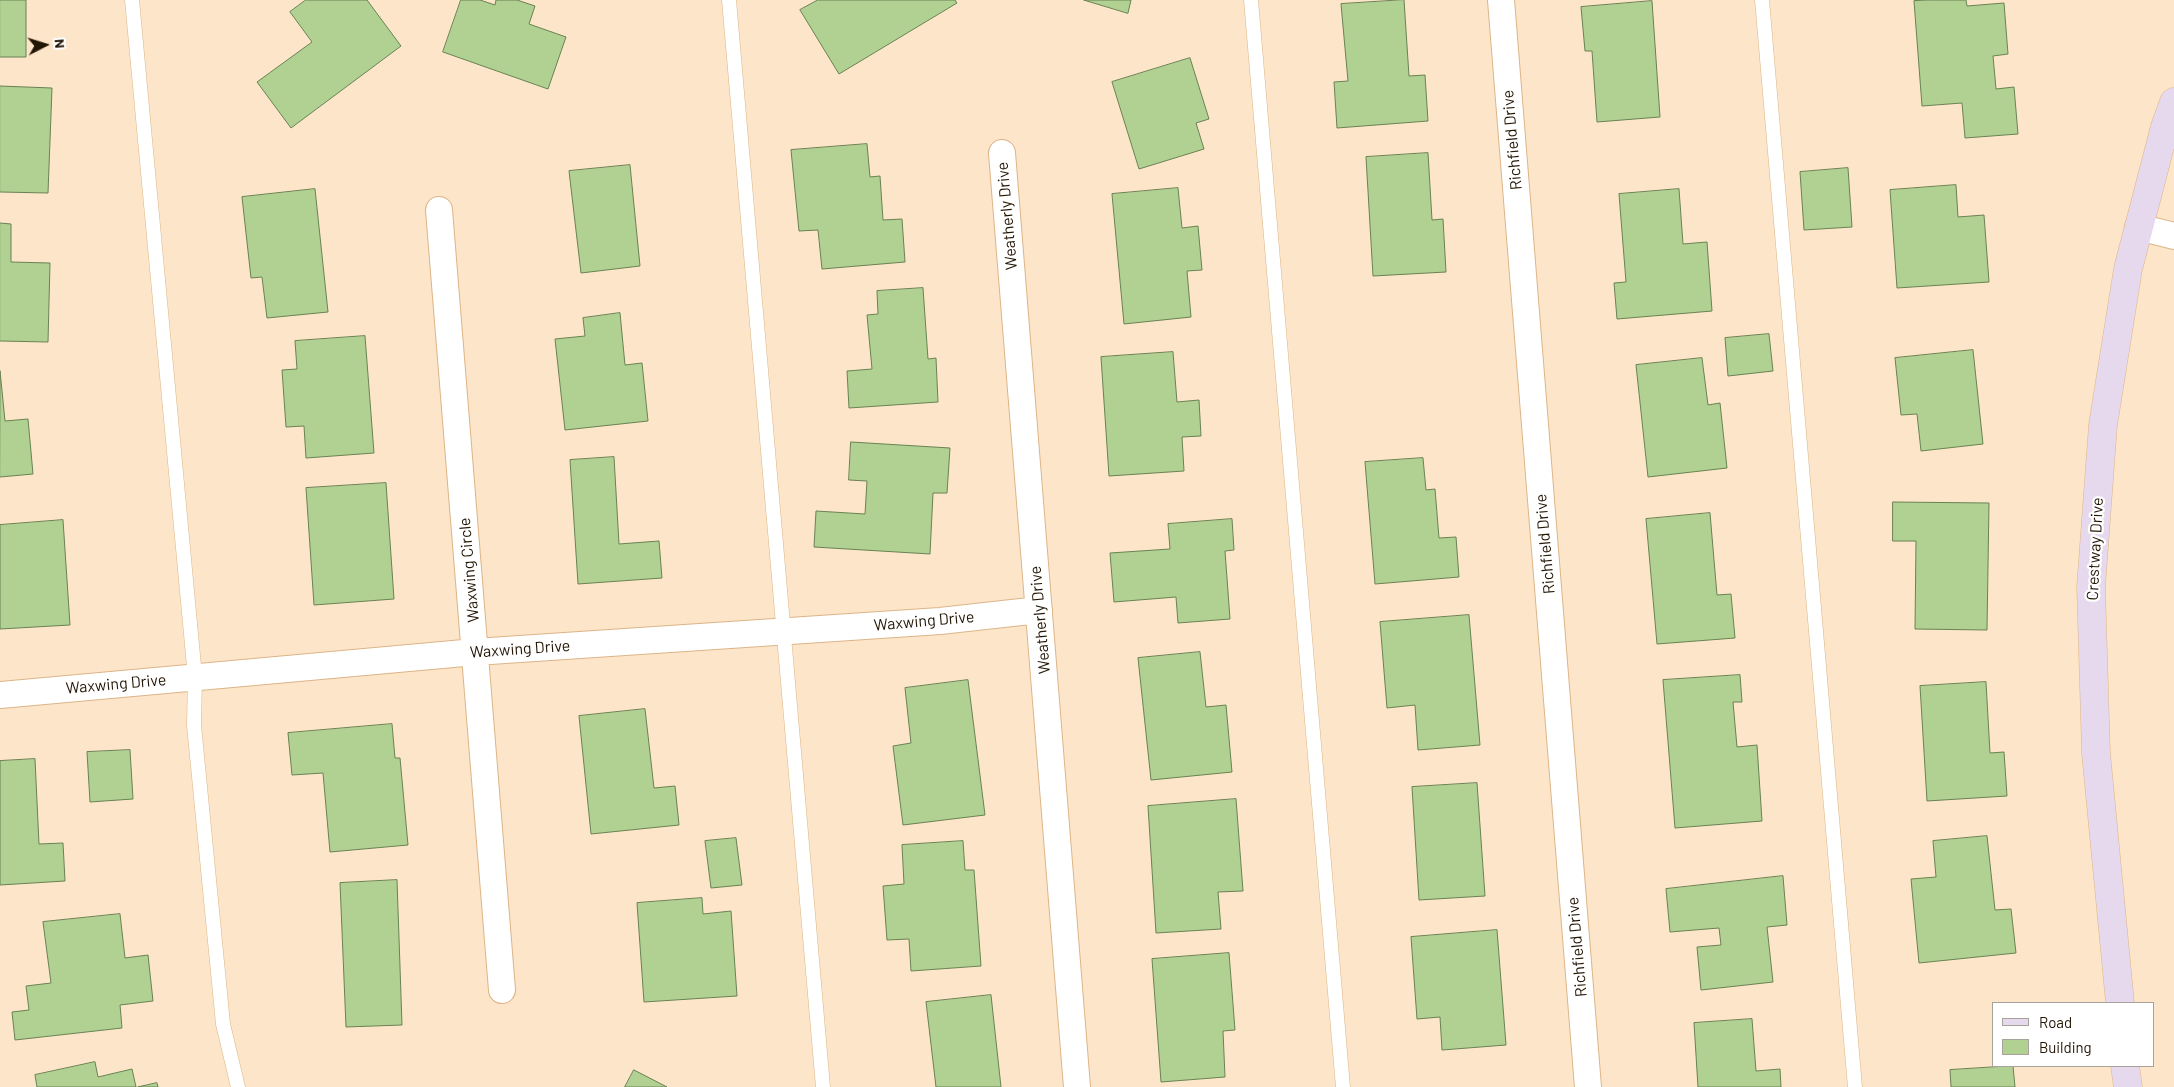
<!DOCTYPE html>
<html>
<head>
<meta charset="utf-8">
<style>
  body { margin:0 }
  #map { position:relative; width:2174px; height:1087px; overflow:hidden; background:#fde5c9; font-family:Barlow,sans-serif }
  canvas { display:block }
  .legend { position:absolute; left:1992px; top:1002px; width:162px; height:65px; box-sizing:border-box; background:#fff; border:1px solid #a7a29b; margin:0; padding:6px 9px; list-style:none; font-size:15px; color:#241605 }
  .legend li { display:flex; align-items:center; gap:10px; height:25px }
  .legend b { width:25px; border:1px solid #a7a29b }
  .north { position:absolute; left:20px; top:20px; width:50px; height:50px; -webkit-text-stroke:4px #fff; paint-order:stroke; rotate:85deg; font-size:14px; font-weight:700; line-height:20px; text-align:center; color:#241605 }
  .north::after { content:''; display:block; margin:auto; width:18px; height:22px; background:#241605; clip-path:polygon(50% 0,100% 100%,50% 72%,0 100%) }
</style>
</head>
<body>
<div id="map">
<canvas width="2174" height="1087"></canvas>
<ul class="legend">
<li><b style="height:6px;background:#e6d9ee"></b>Road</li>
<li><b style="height:14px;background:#b0d192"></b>Building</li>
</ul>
<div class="north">N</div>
</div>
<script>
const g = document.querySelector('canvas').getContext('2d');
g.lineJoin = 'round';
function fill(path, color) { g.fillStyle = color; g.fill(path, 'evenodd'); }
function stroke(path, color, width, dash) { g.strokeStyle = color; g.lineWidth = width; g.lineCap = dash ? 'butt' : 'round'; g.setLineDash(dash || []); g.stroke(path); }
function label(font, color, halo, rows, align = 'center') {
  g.font = font + ' Barlow,sans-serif'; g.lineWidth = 4.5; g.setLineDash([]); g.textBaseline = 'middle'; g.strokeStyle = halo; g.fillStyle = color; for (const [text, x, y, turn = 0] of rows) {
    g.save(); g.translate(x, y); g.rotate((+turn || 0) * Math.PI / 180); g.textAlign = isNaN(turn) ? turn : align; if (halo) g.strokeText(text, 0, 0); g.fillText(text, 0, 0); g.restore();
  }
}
const building = new Path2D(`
  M0 0H26V57H0Z
  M306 0H367L401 46 291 128 257 82 312 42 290 12Z
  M461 0H480L495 5 496 0H517L535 6 529 24 566 37 548 89 443 52Z
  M818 0H955L957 3 839 74 800 10Z
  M1084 0H1131L1128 13Z
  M1404 0 1409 76 1425 75 1428 121 1337 128 1334 82 1348 81 1341 4Z
  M1929 0H1966L1967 6 2004 3 2008 54 1993 56 1996 89 2014 87 2018 134 1965 138 1962 103 1922 106 1914 1Z
  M1652 1 1660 117 1597 122 1592 51H1585L1581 7Z
  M1190 58 1209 119 1196 123 1204 149 1139 169 1112 82Z
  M0 86 52 88 48 193 0 192Z
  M867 144 870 177 880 176 883 220 902 219 905 262 822 269 818 230 799 231 791 150Z
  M1428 153 1432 220 1443 219 1446 272 1373 276 1366 157Z
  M630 165 640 266 581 273 569 171Z
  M1848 168 1852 227 1804 230 1800 172Z
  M1956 185 1958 217 1984 215 1989 282 1897 288 1890 190Z
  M1178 188 1182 228 1198 226 1202 270 1187 271 1191 317 1124 324 1112 194Z
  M315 189 328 312 267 318 262 277 251 278 242 197Z
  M1679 189 1683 244 1707 242 1712 311 1617 319 1614 283 1626 282 1619 194Z
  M0 223 11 224V262L50 263 48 342 0 341Z
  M923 288 928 359 936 358 938 402 849 408 847 371 872 369 867 315 878 314 877 291Z
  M620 313 625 365 642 363 648 421 565 430 555 339 585 336 583 318Z
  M1769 334 1773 371 1728 376 1725 338Z
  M365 336 374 453 306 458 304 426 286 427 282 370 297 369 295 341Z
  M1973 350 1983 444 1921 451 1917 414 1901 415 1895 358Z
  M1173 352 1177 402 1199 400 1201 436 1182 437 1184 471 1109 476 1101 357Z
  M1702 358 1708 405 1720 403 1727 468 1648 477 1636 365Z
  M0 371 5 421 28 419 33 474 0 477Z
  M851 442 950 448 947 493H933L930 554 814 547 816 511 865 514 867 481 849 480Z
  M614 457 619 544 659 541 662 578 578 584 570 460Z
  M1423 458 1426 490 1435 489 1439 538 1456 537 1459 577 1375 584 1365 462Z
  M386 483 394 599 314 605 306 488Z
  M1893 502 1989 503 1987 630 1915 629 1916 541H1893Z
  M1710 513 1717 595 1731 594 1735 638 1657 644 1646 519Z
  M1232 519 1234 550 1225 551 1230 619 1178 623 1176 597 1114 602 1110 553 1170 549 1168 524Z
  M63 520 70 625 0 629V525Z
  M1469 615 1480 745 1418 750 1415 705 1387 708 1380 622Z
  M1200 652 1206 707 1226 705 1232 772 1151 780 1138 658Z
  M1740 675 1742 702H1733L1737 747 1757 745 1762 821 1675 828 1663 680Z
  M968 680 985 815 903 825 893 746 911 743 905 688Z
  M1986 682 1990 753 2004 752 2007 796 1927 801 1920 686Z
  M645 709 654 788 675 786 679 825 591 834 579 716Z
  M392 724 395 758H400L408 845 330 852 323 773 292 775 288 733Z
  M130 750 133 799 90 802 87 752Z
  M35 759 39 844 63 843 65 881 0 885V761Z
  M1477 783 1485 896 1419 900 1412 787Z
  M1236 799 1243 891 1218 892 1221 929 1156 933 1148 806Z
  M1987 836 1995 910 2011 909 2016 953 1919 963 1911 879 1936 877 1933 841Z
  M736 838 742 885 711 888 705 841Z
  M963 841 965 870H974L981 966 911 971 909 939 887 940 883 886 904 884 902 845Z
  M1783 876 1787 925 1767 927 1773 982 1701 990 1697 947 1721 945 1719 928 1670 932 1666 889Z
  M397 880 402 1025 346 1027 340 883Z
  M702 898 703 914 731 911 737 996 644 1002 637 903Z
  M120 914 125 958 148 955 153 1001 120 1005 122 1028 15 1040 12 1012 29 1010 26 986 51 983 43 922Z
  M1497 930 1506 1045 1442 1050 1440 1017 1417 1019 1411 937Z
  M1229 953 1235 1030 1223 1031 1225 1077 1161 1082 1152 959Z
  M991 995 1001 1087H936L926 1002Z
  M1752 1019 1756 1071 1780 1069 1781 1087H1698L1694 1023Z
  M95 1062 98 1077 132 1069 136 1087H37L35 1075Z
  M2013 1066 2015 1087H1951L1950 1070Z
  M634 1070 667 1087H625Z
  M157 1083 158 1087H138Z`);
const lane = new Path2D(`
  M132 0 195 677 194 725 223 1024 238 1087
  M729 0 823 1087
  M1251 0 1343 1087
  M1762 0 1855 1087`);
const street = new Path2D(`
  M1501 0 1588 1087
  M1002 153 1077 1087
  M439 210 502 990
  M2138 227 2174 236
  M0 695 475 652 940 621 1039 610`);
const secondary = new Path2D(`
  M2120 1003 2096 753 2091 587 2103 425 2128 269 2165 127 2174 102
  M2125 1066 2128 1087`);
const streetNames = [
  ["Richfield Drive",1512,140,-95],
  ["Weatherly Drive",1007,216,-95],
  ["Richfield Drive",1545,544,-95],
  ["Crestway Drive",2095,549,-87],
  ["Waxwing Circle",469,570,-95],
  ["Weatherly Drive",1040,620,-95],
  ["Waxwing Drive",924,621,-5],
  ["Waxwing Drive",520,649,-4],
  ["Waxwing Drive",116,684,-5],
  ["Richfield Drive",1577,947,-95]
];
fill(building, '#b0d192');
stroke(building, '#698252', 1);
stroke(lane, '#dcb588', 15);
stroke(street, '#dcb588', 28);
stroke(secondary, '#dcb588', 29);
stroke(lane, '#fff', 14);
stroke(street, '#fff', 26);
stroke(secondary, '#e6d9ee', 28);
label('16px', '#241605', '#fff', streetNames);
</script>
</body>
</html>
